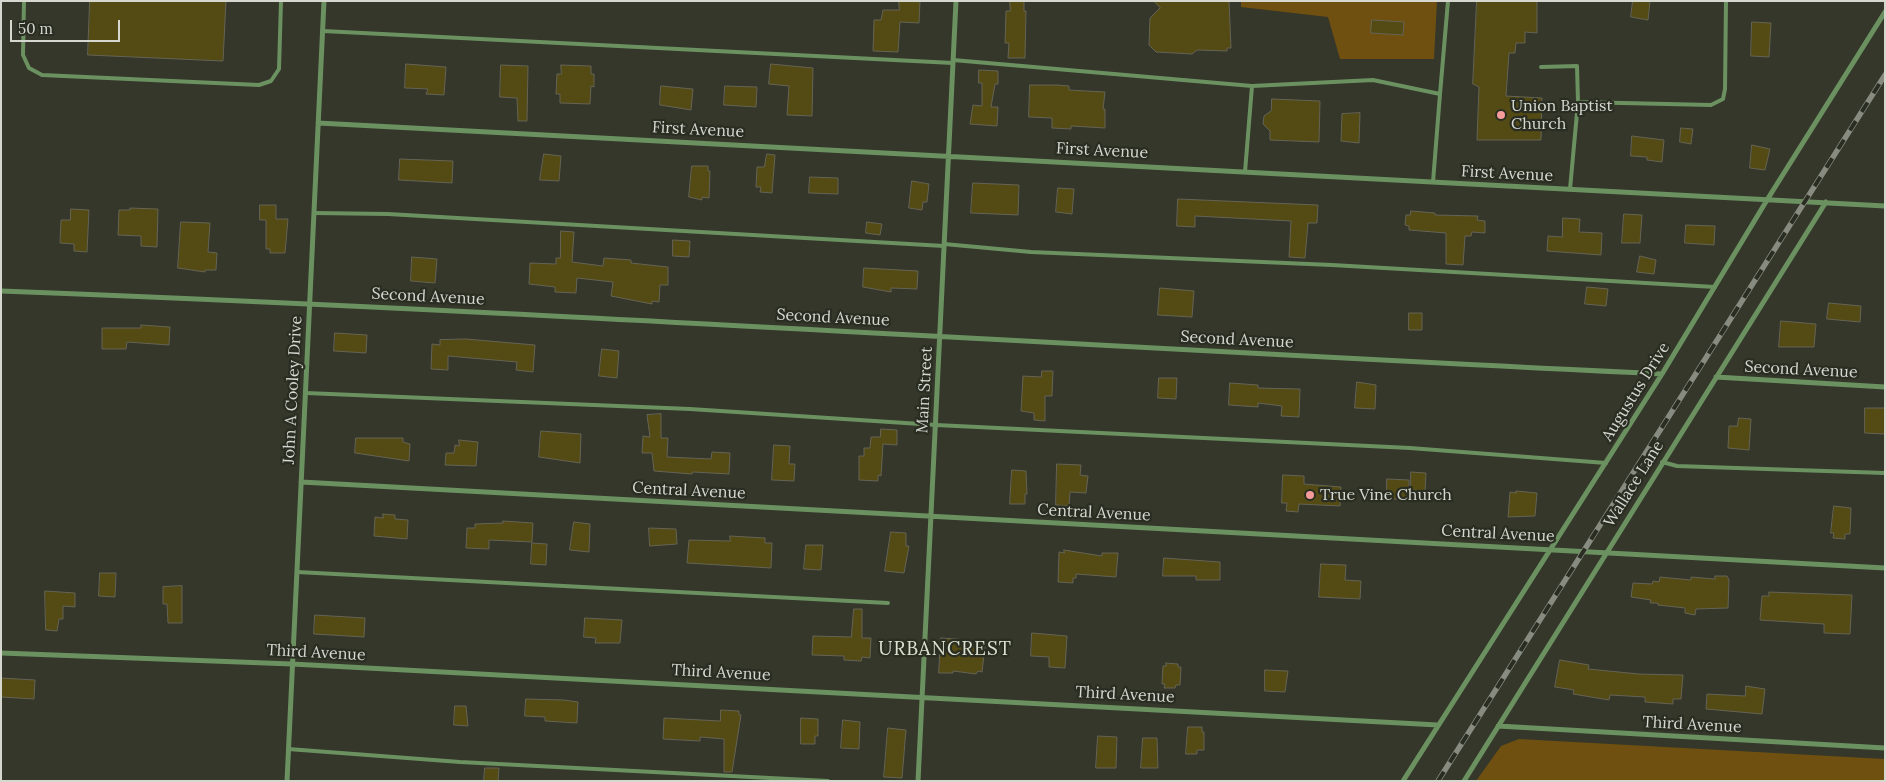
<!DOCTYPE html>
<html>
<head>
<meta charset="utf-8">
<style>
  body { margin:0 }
  #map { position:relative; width:1886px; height:782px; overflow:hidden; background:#34372a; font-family:Lora,serif }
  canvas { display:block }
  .frame { position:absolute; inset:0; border:2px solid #d6d8d0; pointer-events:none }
  .scale { position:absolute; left:10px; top:20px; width:110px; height:22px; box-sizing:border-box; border:2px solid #d6d8d0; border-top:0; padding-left:6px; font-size:15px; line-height:18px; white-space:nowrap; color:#d6d8d0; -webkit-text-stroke:4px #2a2d21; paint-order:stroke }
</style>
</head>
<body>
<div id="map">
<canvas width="1886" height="782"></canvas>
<div class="frame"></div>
<div class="scale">50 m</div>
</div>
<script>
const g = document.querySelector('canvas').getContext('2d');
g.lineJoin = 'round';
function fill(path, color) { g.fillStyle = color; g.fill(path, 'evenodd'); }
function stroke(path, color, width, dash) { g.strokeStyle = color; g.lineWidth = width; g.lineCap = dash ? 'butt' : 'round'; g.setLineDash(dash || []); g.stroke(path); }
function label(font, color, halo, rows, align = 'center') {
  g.font = font + ' Lora,serif'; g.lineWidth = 4.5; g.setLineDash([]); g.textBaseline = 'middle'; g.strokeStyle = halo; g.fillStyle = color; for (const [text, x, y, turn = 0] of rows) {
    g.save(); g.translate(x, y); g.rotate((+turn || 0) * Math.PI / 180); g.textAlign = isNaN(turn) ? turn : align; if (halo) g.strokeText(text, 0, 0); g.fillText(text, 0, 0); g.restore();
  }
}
const green = new Path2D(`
  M1241 1H1437L1434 59H1340L1328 17 1241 7Z
  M1519 739 1885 759V781H1476L1501 746Z`);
const building = new Path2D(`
  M90 1H226L223 61 88 55Z
  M899 1H920L919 23 900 22 898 52 873 51 874 20H881L883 10H899Z
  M1010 1H1024V11H1026L1025 58H1008L1009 43H1005L1006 11H1010Z
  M1154 1H1229L1231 48H1227V51L1197 50 1192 54 1156 52 1149 45 1150 18 1160 8Z
  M1477 1H1537V33L1525 32V43H1516L1515 53H1509L1506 96 1542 98 1541 140H1477L1479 87 1473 84Z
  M1633 1H1650L1648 20 1631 17Z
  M1372 20 1404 22 1403 35 1371 33Z
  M1752 22 1771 23 1769 57 1751 56Z
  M406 64 446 67 444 95 426 94 428 89 405 88Z
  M771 64 813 68 812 116 787 115 789 86 769 84Z
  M501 65 528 66 527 121H518L517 98 500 97Z
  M561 65 591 66V74H594V87L591 86 590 104 560 103V94H556L557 74H561Z
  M979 70 998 71V84H995L991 107H998L997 126 970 124 973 105 982 106V83H979Z
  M1030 85H1057L1069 86V90L1105 92 1103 109H1105V128L1071 126V129L1052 128V118L1029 117Z
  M661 86 693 89 691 110 660 105Z
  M725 86 757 87 756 107 724 105Z
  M1272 99 1320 101 1319 142 1270 140V131L1263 124 1264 116 1271 111Z
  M1360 113 1359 143 1341 141 1342 114Z
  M1681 128 1693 129 1691 144 1680 142Z
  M1632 136 1664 140 1662 162 1647 160V157L1631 156Z
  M1752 145 1770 149 1765 170 1750 168Z
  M544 154 561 156 559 181 540 180Z
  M767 154 775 155 772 193 760 192 761 187H756L757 167H764Z
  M400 159 453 161 452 183 399 180Z
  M692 166H708V171H710L709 198 702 197V200L689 197Z
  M810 177 838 178V194L809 193Z
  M912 181 929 184 927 202H923L922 210 909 208Z
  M973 183 1019 185 1018 215 971 213Z
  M1058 188 1074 189 1072 214 1056 212Z
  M1178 199 1318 205 1317 223H1308L1305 258 1289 257 1291 221 1195 216V227L1177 226Z
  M260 205H276V219H288L285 253H270V249H266V220H260Z
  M130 208 158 209 157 247 141 246V236L118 235 119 210H130Z
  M71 209 89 210 87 252 74 251V244L60 243 61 220H70Z
  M1411 211 1435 213V215L1478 216 1477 220 1485 221V233L1472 232 1471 236H1465L1463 265 1446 264V233L1409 230V226L1405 225 1406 215H1410Z
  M1624 214 1642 215 1640 243H1622Z
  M1563 218 1580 219 1579 232 1602 233 1601 255 1547 251 1548 236 1562 237Z
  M181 222 210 223 208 252 217 253 216 270H205V272L178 268Z
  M867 222 882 224 880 235 866 233Z
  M1686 225 1715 226 1714 245 1685 243Z
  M561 231 574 232 572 262 603 266 604 258 631 260V263L668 267V285H660L659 302 652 301V304L611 296 613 282 577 278 576 293 555 292V287L529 284 530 263 556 264V258H560Z
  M673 240 690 241 689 257 673 256Z
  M1640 256 1656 260 1654 274 1637 272Z
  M412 257 437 259 435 283 411 281Z
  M864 268 918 271 917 289 891 288V292L863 287Z
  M1587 287 1608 289 1606 306 1585 304Z
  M1160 288 1194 291 1192 317 1158 315Z
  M1829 303 1861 306 1860 322 1827 319Z
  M1409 313H1422V330H1409Z
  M1781 321 1816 324 1814 347H1779Z
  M141 325 170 327 169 345 127 342 126 349H102V328H141Z
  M335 333 367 335 366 353 334 351Z
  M466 339 535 345 533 372 516 370 517 362 448 356V370L431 369 432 344 440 345V340Z
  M602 349 619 351 617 378 599 376Z
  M1042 371H1053L1052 396H1045V421L1034 420V413L1021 411 1023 376 1041 377Z
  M1159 378H1177L1176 399 1158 398Z
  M1357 382 1376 385 1375 409 1355 408Z
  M1230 383 1258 385V388L1300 389 1299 417 1281 416 1282 406 1258 403V407L1229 405Z
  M1865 408H1885V434L1865 433Z
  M661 414V438H668L667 457 711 459 712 452 730 453 729 474 693 472 692 474 654 471 652 453H642L643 436 650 437 647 415Z
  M1739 418 1751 419 1749 450 1728 448 1729 426H1737Z
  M881 429 897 430V445L883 444 881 476 878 475V481L859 480V456H864V448H870L871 437H880Z
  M541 431 581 434 580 463 539 457Z
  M356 438H403V442L410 444 409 461 355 453Z
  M459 440 478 442 476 466 445 465 446 453H454L455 445 459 446Z
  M774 445 790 446 789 464H795L794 481 772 480Z
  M1057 464 1081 465 1080 475 1088 476 1086 493 1070 492 1069 506 1056 505Z
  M1012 470 1026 471 1027 494H1025V504H1010Z
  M1411 472 1426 473 1425 491 1411 490Z
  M1283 475 1304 476V484L1341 487 1340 506 1299 504 1298 512 1286 511 1287 503H1282Z
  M1387 479 1409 480V499H1387Z
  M1516 491 1537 493 1535 516 1508 517 1510 492 1516 493Z
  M1834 506 1851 508 1850 534H1845V539L1833 538 1834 533H1831Z
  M383 514 395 515V519L408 520 407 539 374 536 375 517 383 518Z
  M503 521 533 523 532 542 489 540V549L466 548 467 528H475V524L503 523Z
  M574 522 590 524 589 552 570 550Z
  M649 528 676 529 677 544 650 546Z
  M891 532 906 533V546H909L904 573 885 571Z
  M730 536 765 538V543H772L771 568 687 563 689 540 730 541Z
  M532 543 547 544 546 565 531 564Z
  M806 545H823L821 570 804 569Z
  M1064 550 1102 556V553H1118L1116 577 1076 574V578H1073V583L1058 582 1059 552 1064 553Z
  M1164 558 1220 562V580H1196V576H1163Z
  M1321 564 1346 565 1345 580 1361 581 1360 599 1319 597Z
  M100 573H116L115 597 99 596Z
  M1715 576H1727L1729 580 1728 608 1696 609 1695 615 1685 613V608L1658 605V603H1650L1651 600 1631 597 1633 583 1652 584 1653 581 1659 582 1660 577 1691 580V577L1715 579Z
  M182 586V623H168L167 604H163V587Z
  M45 591 75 593V607L63 606V619H59L57 631 46 630Z
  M1769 592 1852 595 1850 634 1824 633V624L1760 620 1762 596H1769Z
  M854 609H862V638H871L870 658 862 657 861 661 844 660V656L812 655 813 636 851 637Z
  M315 615 365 618 364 637 314 634Z
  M585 618 622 620 620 643H595L596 638 584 637Z
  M1032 633 1067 636 1065 668 1049 667V657L1031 656Z
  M941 638 968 640 967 644 985 646 982 672 978 671 976 674 953 671V673H939Z
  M1560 660 1589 665 1588 669 1639 674 1683 675 1681 699H1673V704L1645 702V697L1610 695 1609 700 1573 694 1574 690 1555 687Z
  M1166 663 1178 664V667H1181L1180 685H1176L1175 688H1164L1165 684H1162L1163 666H1166Z
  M1265 670 1288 671 1285 692 1265 691Z
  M1 678 35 680 34 699 1 697Z
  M1746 686 1765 689 1762 714 1706 709 1707 694 1745 696Z
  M526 699 564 700 578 702 577 723 545 721V717L525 716Z
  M455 706H466L468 726 454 725Z
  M721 710 739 711V715H741L732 772H724V739L700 737V741L663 739 664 718 720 721Z
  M801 718 818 719V736H815V744H801Z
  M843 720 860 722 859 749 841 748Z
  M1188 727H1202V732H1204V750H1197V754H1186Z
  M888 728 906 730 902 778 884 777Z
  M1098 736 1117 737 1116 768H1096Z
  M1143 738H1157L1158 768H1141Z
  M485 768H499L498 781H484Z`);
const service = new Path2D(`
  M24 1 23 55 29 68 42 75 259 85 271 81 279 69 281 1
  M323 31 953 63
  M953 60 1252 86 1245 172
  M1541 67 1577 66 1578 102 1570 189
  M1252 86 1373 80 1440 94 1433 182
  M1440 94 1448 1
  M1578 102 1711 105 1723 99 1725 89 1726 1
  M314 213 388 214 944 246
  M944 244 1031 252 1332 265 1715 287
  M306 393 690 409 936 425 1410 448 1606 463
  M1662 462 1677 466 1885 473
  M297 572 888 603
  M288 749 460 762 828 781`);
const minor = new Path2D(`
  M318 123 1885 206
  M1 291C555 312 1108 348 1662 374
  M1716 377 1885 387
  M301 482 1885 568
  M1 653 292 664 1438 725
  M1498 726 1885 748
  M287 781 324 1
  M918 781 956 1
  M1403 781 1662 374 1767 200 1885 12
  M1464 781 1826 202`);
const rail = new Path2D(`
  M1438 781 1885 75`);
const markers = [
  [1501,115,5,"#f59b9a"],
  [1310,495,5,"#f59b9a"]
];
const poiNames = [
  ["Union Baptist",1511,106],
  ["Church",1511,124],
  ["True Vine Church",1320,495]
];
const streetNames = [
  ["First Avenue",698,130,3],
  ["First Avenue",1102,151,3],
  ["First Avenue",1507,174,3],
  ["Second Avenue",428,297,3],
  ["Second Avenue",833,318,3],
  ["Second Avenue",1237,340,3],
  ["Second Avenue",1801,370,3],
  ["John A Cooley Drive",293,390,-87],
  ["Main Street",925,390,-87],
  ["Augustus Drive",1636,392,-58],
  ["Wallace Lane",1634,484,-58],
  ["Central Avenue",689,491,3],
  ["Central Avenue",1094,513,3],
  ["Central Avenue",1498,534,3],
  ["Third Avenue",316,653,3],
  ["Third Avenue",721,673,3],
  ["Third Avenue",1125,695,3],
  ["Third Avenue",1692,725,3]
];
const quarterNames = [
  ["URBANCREST",945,650]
];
fill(green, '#6f5010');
fill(building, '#544b14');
stroke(building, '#656355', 1);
stroke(service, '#6b9161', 4);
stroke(minor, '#6b9161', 5);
stroke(rail, '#888b80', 5.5);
stroke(rail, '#2a2d21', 4, [11]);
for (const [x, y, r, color] of markers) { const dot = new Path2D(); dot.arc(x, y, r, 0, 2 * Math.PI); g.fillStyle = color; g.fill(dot); stroke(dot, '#2a2d21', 2); }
label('16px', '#d6d8d0', '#2a2d21', poiNames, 'left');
label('16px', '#d6d8d0', '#2a2d21', streetNames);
g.letterSpacing = '1px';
label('19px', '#dce0d0', '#2a2d21', quarterNames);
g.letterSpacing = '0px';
</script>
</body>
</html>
